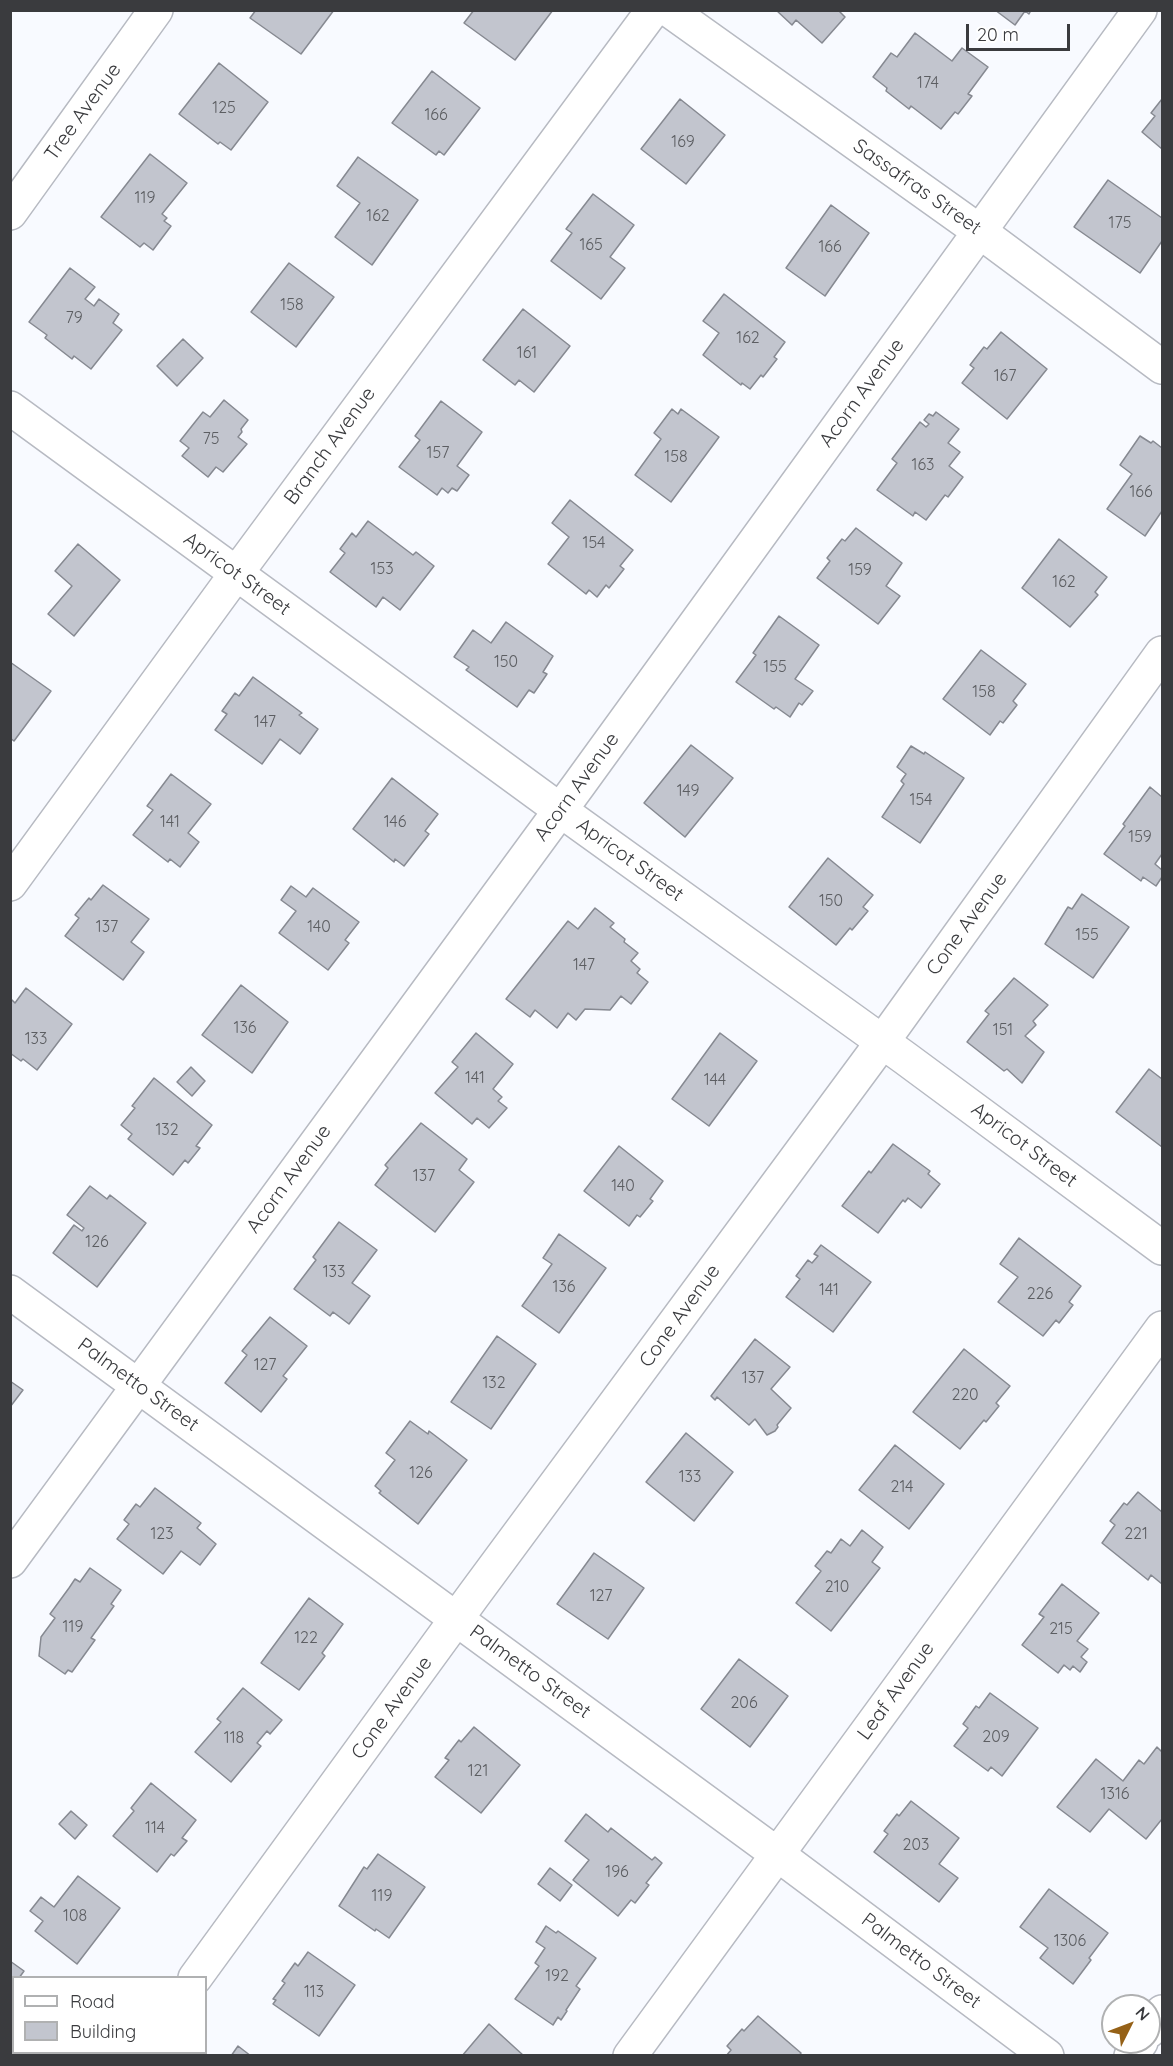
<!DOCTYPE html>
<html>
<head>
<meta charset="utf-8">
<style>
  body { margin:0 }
  #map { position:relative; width:1173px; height:2066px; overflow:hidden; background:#f8faff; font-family:Quicksand,sans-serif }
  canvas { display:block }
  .frame { position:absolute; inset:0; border:12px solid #3a3b3e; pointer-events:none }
  .legend { position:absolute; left:12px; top:1976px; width:195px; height:78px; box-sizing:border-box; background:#fff; border:2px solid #b0b1b2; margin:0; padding:8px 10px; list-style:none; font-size:18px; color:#3a3b3e }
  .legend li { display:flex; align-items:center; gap:12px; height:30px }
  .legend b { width:30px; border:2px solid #b0b1b2 }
  .north { position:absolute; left:1101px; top:1994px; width:60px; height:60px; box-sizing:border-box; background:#fff; border:2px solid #b0b1b2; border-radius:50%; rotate:48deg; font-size:16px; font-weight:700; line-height:24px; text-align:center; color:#3a3b3e }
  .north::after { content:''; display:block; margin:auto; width:21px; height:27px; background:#956117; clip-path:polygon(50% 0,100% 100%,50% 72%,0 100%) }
  .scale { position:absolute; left:966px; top:24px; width:104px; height:27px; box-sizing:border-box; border:3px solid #3a3b3e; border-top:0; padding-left:8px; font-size:18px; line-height:21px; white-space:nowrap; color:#3a3b3e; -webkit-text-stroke:4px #fff; paint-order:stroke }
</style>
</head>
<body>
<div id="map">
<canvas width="1173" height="2066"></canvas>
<div class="frame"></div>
<ul class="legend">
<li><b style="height:8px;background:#fff"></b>Road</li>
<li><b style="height:16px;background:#c2c5ce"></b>Building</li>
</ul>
<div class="north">N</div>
<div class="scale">20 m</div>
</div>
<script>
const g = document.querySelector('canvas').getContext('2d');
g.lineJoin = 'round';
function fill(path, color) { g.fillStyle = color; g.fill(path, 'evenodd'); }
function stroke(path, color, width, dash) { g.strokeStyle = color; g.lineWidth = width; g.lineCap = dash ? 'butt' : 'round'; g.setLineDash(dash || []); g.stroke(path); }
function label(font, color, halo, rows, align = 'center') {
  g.font = font + ' Quicksand,sans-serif'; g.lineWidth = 4.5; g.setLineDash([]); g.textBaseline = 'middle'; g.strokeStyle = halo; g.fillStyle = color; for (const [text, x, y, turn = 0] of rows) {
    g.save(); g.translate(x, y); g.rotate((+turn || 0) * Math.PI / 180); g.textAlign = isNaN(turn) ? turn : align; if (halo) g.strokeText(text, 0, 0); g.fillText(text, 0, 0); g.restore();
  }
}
const building = new Path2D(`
  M256 10H334L301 54 250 18Z
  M474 10H553L515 60 464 23Z
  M776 10H838L845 17 822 43 796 20 792 25Z
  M995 10H1031L1029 14 1025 11 1015 25Z
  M915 33 952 61 962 48 988 67 968 94 972 96 958 114 955 112 941 129 911 106 909 109 886 91 887 88 873 77 891 53 897 57Z
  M219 63 268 102 231 150 220 142 218 144 179 114Z
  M432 71 480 108 444 155 439 151 436 155 392 123Z
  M680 99 725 135 686 184 641 149Z
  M1162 99V149L1142 132 1155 116 1151 113Z
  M150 154 187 183 162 214 167 218 164 221 171 226 153 250 144 243 140 247 101 217Z
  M358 157 418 200 372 265 335 237 360 203 337 186Z
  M1108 180 1162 218V241L1140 273 1074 227Z
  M593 194 634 225 610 257 625 268 601 299 551 261 572 233 566 229Z
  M831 205 869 233 825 296 786 268Z
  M289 263 334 297 296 347 251 312Z
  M70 268 95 287 85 299 94 306 99 299 119 314 113 323 122 330 91 369 74 356 72 359 45 338 47 335 29 322Z
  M724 294 785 342 774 357 777 359 763 377 761 375 750 389 742 383 741 385 703 355 719 333 703 321Z
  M523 309 570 346 534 392 519 380 515 385 483 360Z
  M1001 332 1047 369 1007 419 962 383 974 368 970 365 984 347 987 349Z
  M183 339 203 358 177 386 157 366Z
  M224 400 248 420 241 429 242 432 238 437 247 444 223 472 216 467 208 477 182 456 189 448 180 441 203 412 210 417Z
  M441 401 482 432 457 466 469 475 457 491 452 488 448 493 442 488 437 495 399 467 420 440 415 436Z
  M672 409 678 414 681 409 719 437 671 502 635 475 661 439 654 433Z
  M936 412 959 429 948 443 960 452 949 466 963 477 948 497 945 495 926 520 915 512 913 516 877 490 897 463 892 459 920 422 926 427 929 424 924 420 929 414 933 416Z
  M1140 436 1151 443 1153 441 1162 448V511L1145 536 1107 509 1132 474 1120 465Z
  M570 500 633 550 620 566 624 569 609 588 606 585 597 597 589 590 586 594 548 564 569 537 552 523Z
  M368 521 413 555 416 552 434 566 400 610 383 597 376 607 330 572 345 553 340 549 352 533 356 537Z
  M856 528 902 563 886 586 900 596 878 624 817 578 830 561 827 558 842 539 845 541Z
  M1059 539 1107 577 1095 592 1098 595 1070 627 1022 588Z
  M78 544 120 580 74 636 48 614 72 586 55 571Z
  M779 616 819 645 795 679 813 691 802 705 799 703 790 717 776 707 774 709 736 682 756 655 753 653Z
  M506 622 553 656 543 672 547 674 534 693 529 690 517 707 466 670 469 667 454 657 473 630 491 643Z
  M981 650 1026 684 1013 701 1017 705 1003 723 1000 721 990 735 943 699Z
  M10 662 51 691 14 741 10 738Z
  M253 677 302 713 299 715 318 729 300 754 280 739 262 764 215 730 227 714 222 711 235 693 239 696Z
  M691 745 733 778 685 837 644 803Z
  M911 746 924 754 925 752 964 778 920 843 882 817 904 784 901 781 906 774 897 767Z
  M171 774 211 804 188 833 199 842 180 867 170 859 168 862 133 835 153 810 147 806Z
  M392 778 438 814 425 831 429 834 404 866 395 859 394 862 353 829Z
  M1150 787 1162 797V854L1155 864 1162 870V877L1156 886 1143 877 1141 881 1104 854 1125 826 1123 824Z
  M828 858 873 895 863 907 868 911 852 930 850 928 836 945 789 907Z
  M103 885 149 919 131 942 144 952 123 980 65 936 79 918 75 915 89 898 91 900Z
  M291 886 306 897 313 888 359 922 345 940 349 943 328 970 279 933 296 911 281 900Z
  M1082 894 1129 927 1093 978 1045 944 1068 907 1072 909Z
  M595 908 614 923 610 927 625 939 624 942 638 953 631 961 640 969 637 973 648 982 631 1004 621 996 610 1010 585 1009 576 1020 568 1013 557 1028 535 1010 530 1017 506 999 568 921 578 929Z
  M1014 978 1048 1005 1033 1021 1036 1025 1025 1036 1044 1052 1022 1083 1007 1069 1004 1071 967 1042 989 1014 985 1011Z
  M241 985 288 1022 252 1073 202 1035Z
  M26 988 72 1024 37 1070 23 1059 21 1061 10 1053V1002L12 1000 15 1003Z
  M476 1033 513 1064 493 1089 502 1097 498 1101 507 1108 489 1128 477 1118 472 1124 435 1093 458 1067 452 1062Z
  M720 1033 757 1061 709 1126 672 1099Z
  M191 1067 205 1081 192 1096 177 1082Z
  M1149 1069 1162 1079V1147L1116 1112Z
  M154 1078 212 1125 196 1146 200 1148 188 1163 185 1160 173 1175 128 1139 132 1134 121 1125 135 1108 132 1106Z
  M421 1123 467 1159 459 1170 474 1182 435 1232 375 1185 388 1168 385 1165Z
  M893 1144 930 1171 928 1174 940 1184 921 1208 908 1198 905 1202 903 1200 878 1233 842 1206 869 1171 871 1173Z
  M619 1146 663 1181 650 1199 653 1201 640 1217 637 1215 629 1226 584 1191Z
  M90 1186 107 1199 110 1195 146 1223 97 1287 53 1253 74 1225 82 1231 84 1228 67 1215Z
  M339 1222 377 1250 352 1283 370 1296 349 1324 333 1312 330 1316 294 1289 316 1260 313 1257Z
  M559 1234 606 1268 559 1333 522 1306 552 1264 543 1258Z
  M1019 1238 1081 1286 1069 1302 1073 1305 1059 1323 1056 1320 1043 1336 998 1302 1018 1277 1000 1264Z
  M821 1245 871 1282 833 1332 786 1297 800 1279 796 1276 808 1260 812 1263 818 1256 814 1254Z
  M270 1317 307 1346 283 1376 287 1379 261 1412 225 1383 247 1355 242 1351Z
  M497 1336 536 1364 491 1429 451 1402Z
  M755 1339 790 1367 771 1389 791 1408 777 1425 778 1427 775 1431 767 1435 755 1419 749 1425 717 1397 715 1400 711 1396Z
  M964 1349 1010 1386 996 1403 999 1406 986 1422 984 1420 960 1449 913 1412Z
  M10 1381 23 1390 10 1407Z
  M410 1421 428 1434 429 1431 467 1460 418 1524 379 1493 381 1491 375 1486 395 1460 386 1453Z
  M686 1433 733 1472 694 1521 646 1482Z
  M895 1445 944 1484 909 1529 859 1490Z
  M155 1488 201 1523 197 1528 216 1544 200 1565 181 1551 163 1574 117 1539 129 1524 124 1520 136 1504 140 1507Z
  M1138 1492 1162 1512V1584L1151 1575 1148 1580 1102 1543 1115 1525 1110 1521 1124 1503 1127 1505Z
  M862 1530 883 1547 872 1562 880 1568 831 1631 796 1603 821 1571 815 1566 827 1551 831 1553 841 1539 850 1546Z
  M594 1553 644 1588 608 1639 557 1604Z
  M90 1568 121 1590 111 1604 114 1606 91 1638 95 1640 72 1672 68 1670 65 1674 39 1656 41 1637 55 1618 50 1614 69 1588 75 1579 80 1582Z
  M1062 1584 1099 1613 1077 1641 1088 1649 1081 1657 1087 1662 1080 1672 1073 1666 1070 1670 1064 1665 1058 1673 1022 1645 1044 1617 1039 1614Z
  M309 1598 343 1624 322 1653 325 1656 299 1690 261 1663Z
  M739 1659 788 1696 750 1747 701 1709Z
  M243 1688 282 1720 270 1734 267 1731 257 1743 261 1746 231 1782 195 1752 221 1722 217 1719Z
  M990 1693 1038 1728 1002 1776 991 1767 988 1771 954 1746 968 1728 963 1724 976 1706 979 1708Z
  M474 1727 520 1765 481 1813 435 1777 449 1760 445 1758 459 1740 461 1742Z
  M1157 1747 1162 1752V1819L1146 1839 1109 1809 1090 1832 1057 1807 1096 1759 1123 1781 1139 1760 1144 1764Z
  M151 1783 196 1820 182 1838 187 1841 174 1856 171 1854 157 1872 113 1836 134 1811 131 1808Z
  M911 1801 959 1838 939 1864 958 1878 939 1902 874 1852 888 1834 884 1831 897 1814 899 1816Z
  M71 1811 87 1825 75 1839 59 1824Z
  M586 1814 608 1832 611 1828 652 1860 655 1857 662 1863 646 1883 649 1885 635 1903 631 1900 618 1916 573 1880 589 1860 565 1841Z
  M378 1854 425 1887 389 1938 376 1929 375 1931 339 1906 364 1867 367 1869Z
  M550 1868 572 1885 560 1901 538 1884Z
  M78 1876 120 1908 77 1964 35 1931 43 1921 30 1911 41 1897 54 1907Z
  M1049 1889 1108 1933 1089 1958 1091 1960 1073 1984 1040 1958 1048 1948 1020 1927Z
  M546 1926 556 1933 558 1931 596 1958 576 1986 580 1989 566 2010 567 2011 561 2020 558 2017 553 2025 515 1999 539 1966 535 1963 545 1948 536 1942Z
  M308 1952 355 1985 319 2036 273 2004 276 2000 273 1999 285 1983 282 1981 295 1963 298 1966Z
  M10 1961 24 1971 19 1978H14V1985L10 1989Z
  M10 2003 14 2005V2052H20L17 2056H10Z
  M758 2016 801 2053 799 2056H726L731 2050 727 2046 742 2029 744 2031Z
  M489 2024 524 2056H462Z
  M238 2046 251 2056H231Z`);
const minor = new Path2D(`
  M669 10 979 231 1162 367
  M10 213 156 10
  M10 408 560 810 905 1058 1162 1248
  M10 884 236 574 653 10
  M10 1292 777 1854 1047 2056
  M10 1561 578 786 1140 10
  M195 1978 473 1596 883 1041 1162 653
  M1149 2031 1162 2012
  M138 2056 140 2052
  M630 2056 1162 1328
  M1131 2056 1141 2042`);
const numberNames = [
  ["174",928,83],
  ["125",224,108],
  ["166",436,115],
  ["169",683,142],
  ["119",145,198],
  ["162",378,216],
  ["175",1120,223],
  ["165",591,245],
  ["166",830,247],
  ["158",292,305],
  ["79",74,318],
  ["162",748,338],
  ["161",527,353],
  ["167",1005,376],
  ["75",211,439],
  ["157",438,453],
  ["158",676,457],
  ["163",923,465],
  ["166",1141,492],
  ["154",594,543],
  ["153",382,569],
  ["159",860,570],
  ["162",1064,582],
  ["150",506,662],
  ["155",775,667],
  ["158",984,692],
  ["147",265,722],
  ["149",688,791],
  ["154",921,800],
  ["141",170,822],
  ["146",395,822],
  ["159",1140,837],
  ["150",831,901],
  ["137",107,927],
  ["140",319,927],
  ["155",1087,935],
  ["147",584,965],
  ["136",245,1028],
  ["151",1003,1030],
  ["133",36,1039],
  ["141",475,1078],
  ["144",715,1080],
  ["132",167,1130],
  ["137",424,1176],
  ["140",623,1186],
  ["126",97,1242],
  ["133",334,1272],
  ["136",564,1287],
  ["141",829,1290],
  ["226",1040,1294],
  ["127",265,1365],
  ["137",753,1378],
  ["132",494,1383],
  ["220",965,1395],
  ["126",421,1473],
  ["133",690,1477],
  ["214",902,1487],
  ["123",162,1534],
  ["221",1136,1534],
  ["210",837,1587],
  ["127",601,1596],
  ["119",73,1627],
  ["215",1061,1629],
  ["122",306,1638],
  ["206",744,1703],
  ["209",996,1737],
  ["118",234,1738],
  ["121",478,1771],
  ["1316",1115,1794],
  ["114",155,1828],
  ["203",916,1845],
  ["196",617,1872],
  ["119",382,1896],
  ["108",75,1916],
  ["1306",1070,1941],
  ["192",557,1976],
  ["113",314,1992]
];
const streetNames = [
  ["Tree Avenue",83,112,-54],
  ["Sassafras Street",917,187,35],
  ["Acorn Avenue",862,393,-54],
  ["Branch Avenue",330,446,-54],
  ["Apricot Street",237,574,36],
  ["Acorn Avenue",577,787,-54],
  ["Apricot Street",630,860,36],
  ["Cone Avenue",967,924,-54],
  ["Apricot Street",1024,1145,37],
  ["Acorn Avenue",289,1179,-54],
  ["Cone Avenue",680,1316,-54],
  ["Palmetto Street",138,1385,36],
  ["Palmetto Street",530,1672,36],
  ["Leaf Avenue",896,1691,-54],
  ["Cone Avenue",392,1708,-54],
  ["Palmetto Street",921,1961,37]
];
fill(building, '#c2c5ce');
stroke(building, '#868991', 1.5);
stroke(minor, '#b7bac2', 36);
stroke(minor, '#fff', 33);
label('16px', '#5c5e62', null, numberNames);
label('20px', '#3a3b3e', '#fff', streetNames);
</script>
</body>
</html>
